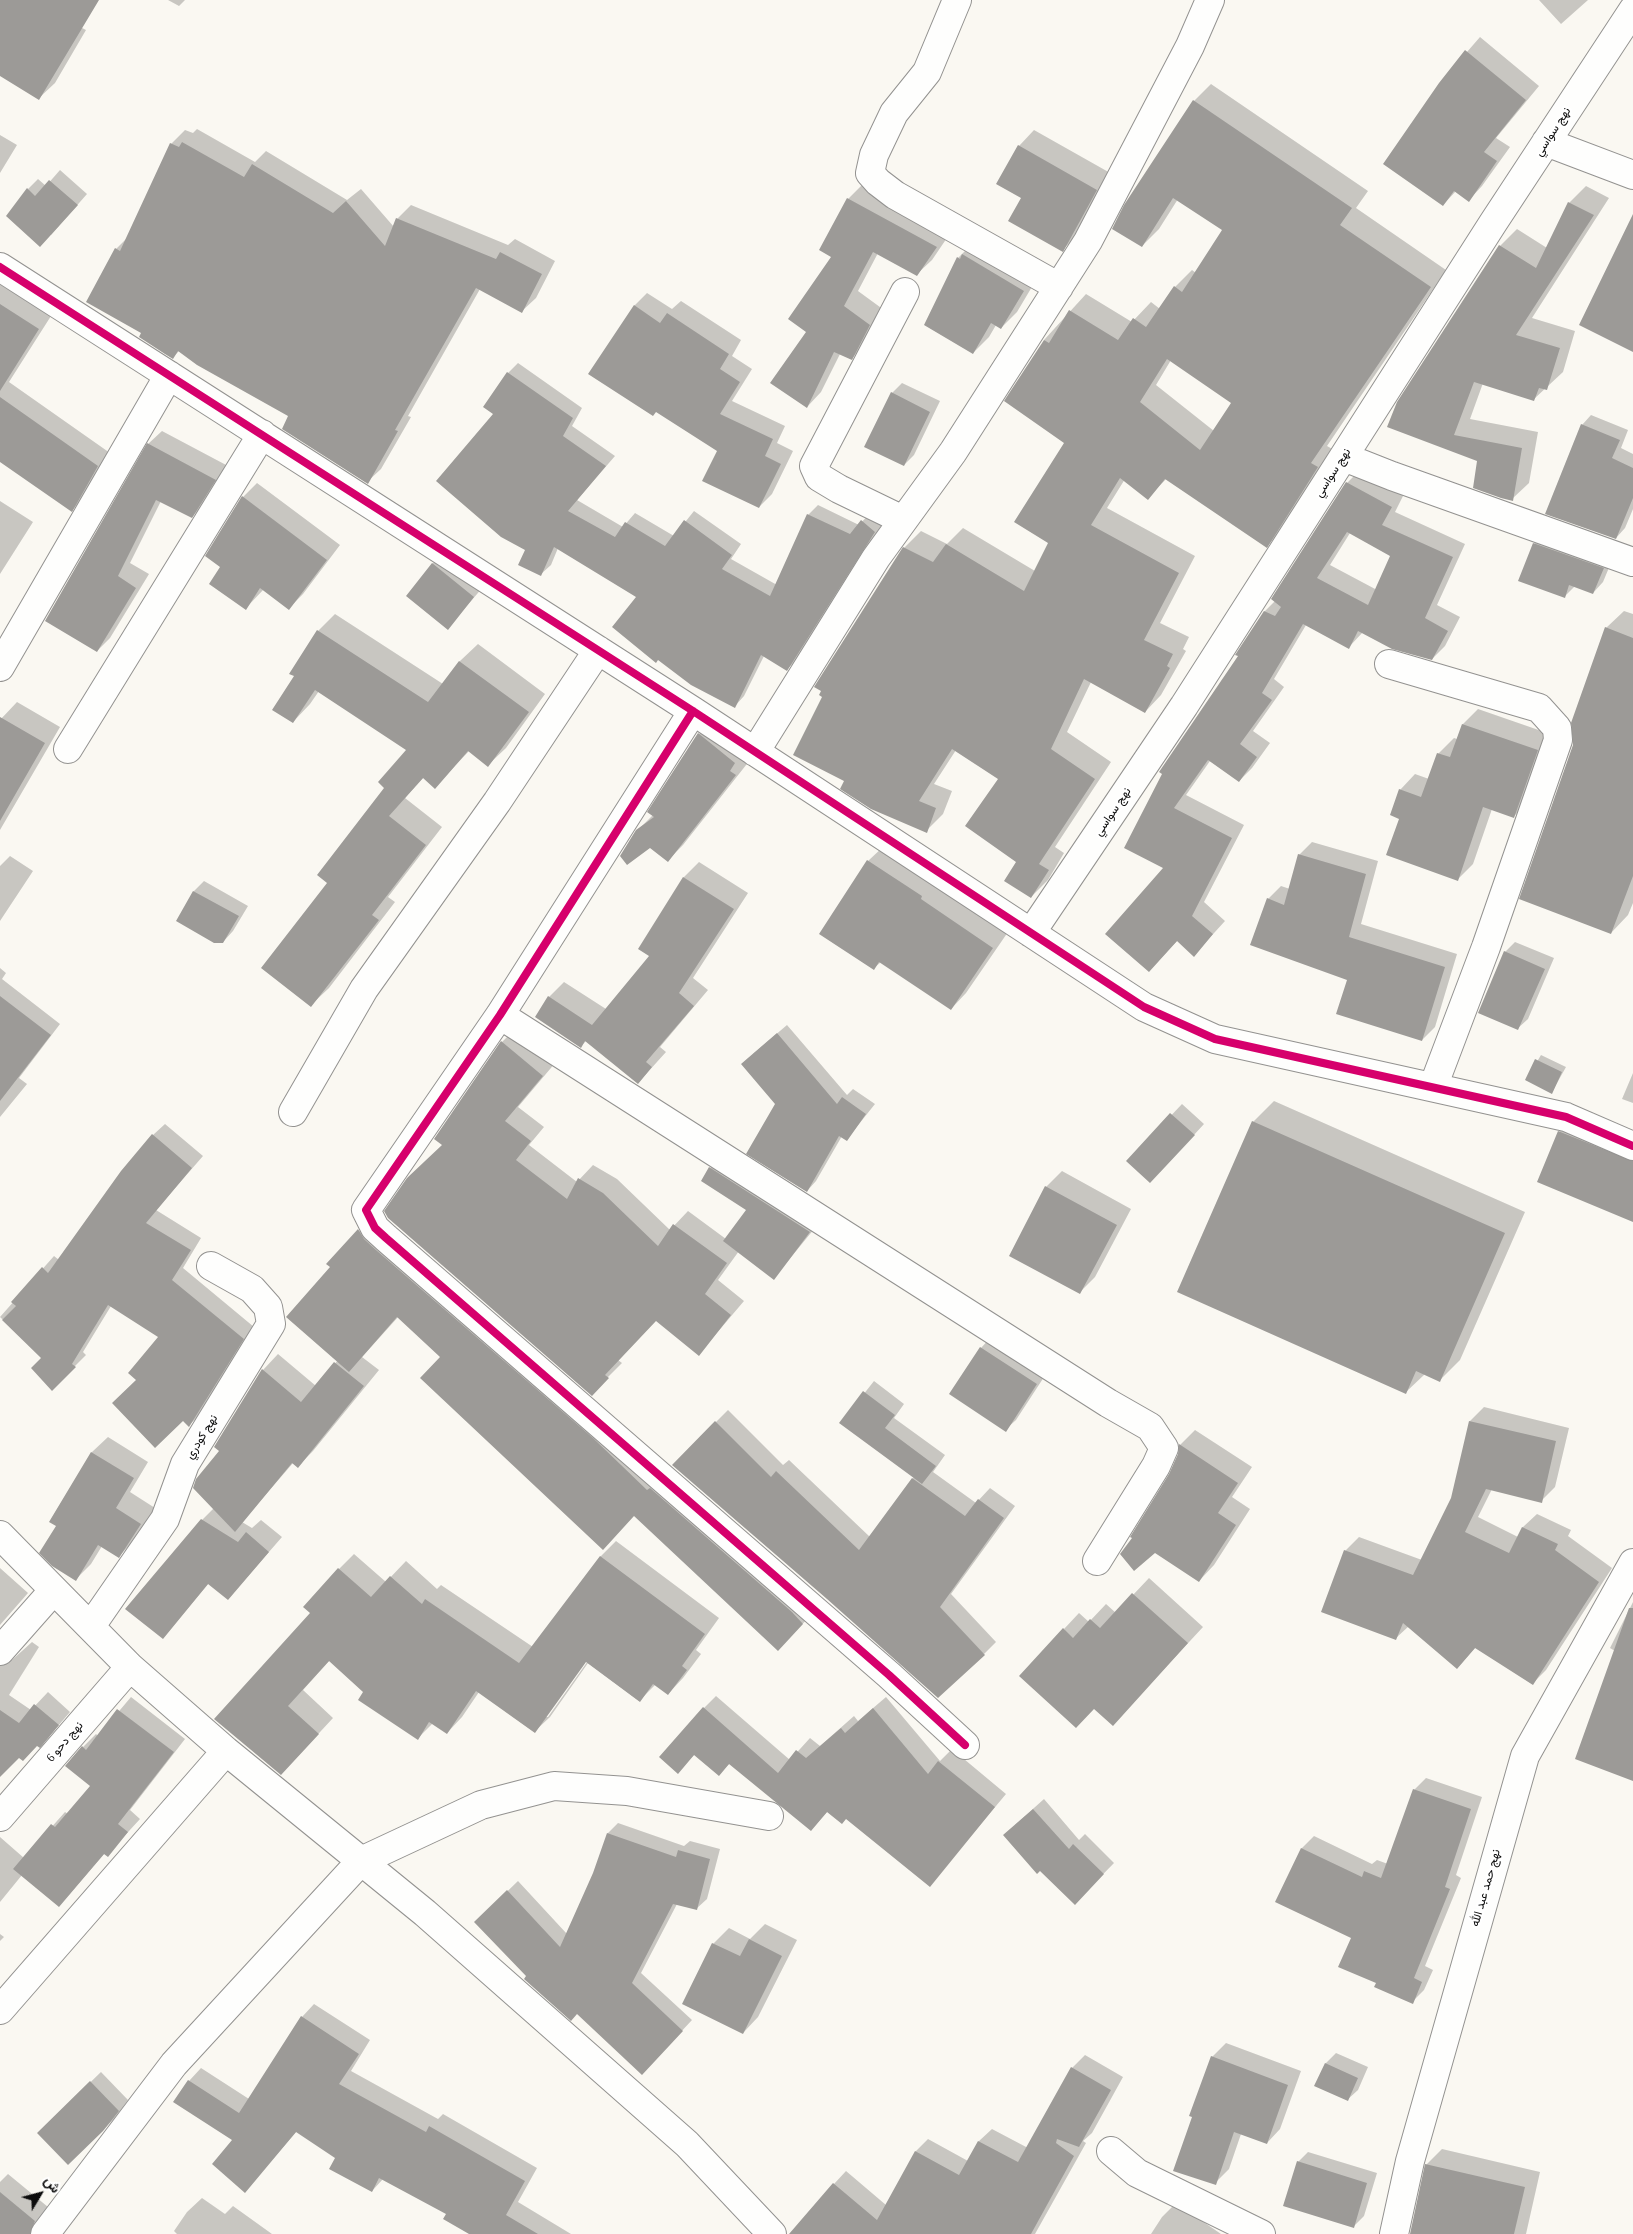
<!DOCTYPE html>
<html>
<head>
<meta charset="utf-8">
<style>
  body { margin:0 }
  #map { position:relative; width:1633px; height:2234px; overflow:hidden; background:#faf8f2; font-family:"Times New Roman",Vazirmatn,serif }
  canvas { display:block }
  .north { position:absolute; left:15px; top:2169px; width:50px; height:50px; -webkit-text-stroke:4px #fff; paint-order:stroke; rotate:53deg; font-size:14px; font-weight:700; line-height:20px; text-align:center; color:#0c0c0c }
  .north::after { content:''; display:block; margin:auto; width:18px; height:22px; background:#0c0c0c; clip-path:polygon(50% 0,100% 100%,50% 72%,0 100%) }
</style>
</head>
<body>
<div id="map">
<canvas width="1633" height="2234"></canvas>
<div class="north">ش</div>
</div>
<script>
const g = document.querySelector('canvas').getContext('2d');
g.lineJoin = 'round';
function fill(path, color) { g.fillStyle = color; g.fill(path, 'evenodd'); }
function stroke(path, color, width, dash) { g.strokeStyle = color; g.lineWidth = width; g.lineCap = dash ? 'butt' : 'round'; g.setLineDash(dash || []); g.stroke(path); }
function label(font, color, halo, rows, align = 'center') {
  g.font = font + ' "Times New Roman",Vazirmatn,serif'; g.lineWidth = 5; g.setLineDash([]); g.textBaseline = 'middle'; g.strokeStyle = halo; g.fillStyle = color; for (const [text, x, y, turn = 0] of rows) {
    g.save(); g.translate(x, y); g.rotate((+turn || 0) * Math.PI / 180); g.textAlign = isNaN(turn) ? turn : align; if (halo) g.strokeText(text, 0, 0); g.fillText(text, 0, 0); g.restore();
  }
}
const shadow = new Path2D(`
  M0 0H74L65 19 86 30 55 83 39 98 0 75Z
  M168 0H185L179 6Z
  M1539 0H1588L1561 24Z
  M1480 37 1539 86 1496 138 1510 147 1482 186 1469 200 1456 191 1443 205 1440 83Z
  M1211 84 1368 191 1356 208 1446 270 1327 446 1334 450 1283 529 1267 546 1167 478 1148 498 1125 479 1107 508 1195 556 1160 623 1189 637 1183 649 1186 651 1161 695 1145 712 1091 682 1067 732 1111 762 1055 847 1064 853 1048 880 1031 897 1017 862 1000 779 956 750 934 784 952 791 943 814 926 831 846 780 904 548 921 531 947 544 963 528 1035 571 1049 543 1066 443 1044 340 1086 294 1132 322 1151 302 1160 309 1175 287 1192 270 1196 273 1223 230 1178 199 1159 229 1142 246 1194 101ZM1171 360 1233 403 1214 431 1156 385Z
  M197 129 255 162 266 151 347 200 361 189 394 227 397 219 411 205 508 245 515 239 555 261 536 298 522 311 480 289 408 416 411 417 381 469 367 482 290 416 179 351 173 357 143 332 116 249 129 236 171 144 185 130 193 133Z
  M1034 130 1112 174 1078 235 1062 250 1022 198 1019 146Z
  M0 135 17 145 0 173Z
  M60 170 87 194 51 235 28 189 38 179 46 186Z
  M863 184 951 232 932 260 917 274 878 253 858 291 884 310 866 344 851 359 840 354 821 392 807 407V332L833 257 848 199Z
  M1586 186 1609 198 1532 318 1575 331 1563 372 1534 399 1483 383 1470 419 1538 432 1529 483 1512 499 1479 461 1398 402 1500 246 1517 229 1547 248 1569 203Z
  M974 242 1039 275 1017 312 1001 328 996 325 989 337 973 353 925 325 958 258Z
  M0 284 51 316 9 382 110 453 84 498 72 510 0 460Z
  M647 293 672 309 681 301 741 340 732 356 752 369 732 401 785 426 777 443 793 451 772 494 759 507 719 450 634 306Z
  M518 363 582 408 572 426 615 456 577 500 623 527 635 513 674 536 694 511 741 544 731 559 777 585 808 515 818 505 859 525 872 511 884 522 797 660 787 669 764 656 744 696 735 706 638 596 558 548 551 565 541 574 527 550 495 414 508 373Z
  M902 383 940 401 914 455 904 465 892 393Z
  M1591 415 1628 430 1621 448 1633 454V509L1625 528 1616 538 1582 425Z
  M162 431 228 466 205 504 192 517 161 501 130 563 149 574 110 638 97 651 148 444Z
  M1360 470 1404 494 1395 512 1465 544 1437 605 1460 617 1445 646 1432 659 1363 632 1349 647 1306 625 1274 679 1284 687 1253 731 1270 743 1252 768 1239 781 1210 761 1186 795 1244 825 1204 902 1225 921 1194 955 1178 940 1149 971 1165 867 1126 847 1265 611 1275 601 1347 483ZM1350 533 1392 556 1377 590 1330 565Z
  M257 483 340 545 303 594 289 608 264 589 246 608 222 566 243 497Z
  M0 501 33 522 0 574Z
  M1545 533 1613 558 1603 582 1593 593 1575 586 1565 596 1534 544Z
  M443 554 483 587 448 628 432 564Z
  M1624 611 1633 614V903L1628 915 1611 933 1574 745 1606 628Z
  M335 614 443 684 460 661 478 644 545 694 506 748 488 765 469 751 435 787 424 777 405 798 442 827 388 897 395 902 329 988 311 1005 329 882 408 750 319 691 310 704 293 722 295 676 318 631Z
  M17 702 60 727 0 830V720Z
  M1478 709 1553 735 1530 801 1514 816 1492 809 1473 864 1458 879 1401 818 1400 790 1415 774 1429 779 1438 754 1454 738 1457 739 1463 724Z
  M714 719 750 760 683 845 668 860 637 831 653 815 699 734Z
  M1312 842 1378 861 1361 924 1457 954 1435 1027 1422 1040 1268 899 1281 886 1290 889 1299 855Z
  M884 846 1008 932 966 993 951 1009 881 962 874 968 868 861Z
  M10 856 33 871 0 921V866Z
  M699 862 748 893 693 978 708 990 660 1047 666 1052 638 1083 586 1041 581 1046 536 1017 549 997 564 982 606 1009 651 955 640 948 684 877Z
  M204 881 248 906 233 931 223 942 178 921 194 891Z
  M1515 942 1554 958 1528 1019 1517 1029 1505 952Z
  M0 968 6 973 2 979 60 1024 19 1078 27 1084 0 1117Z
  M787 1025 847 1095 853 1089 875 1104 847 1139 842 1136 816 1181 807 1191 777 1104 753 1054Z
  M516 1028 556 1062 518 1107 544 1127 529 1145 577 1182 593 1165 617 1179 670 1230 688 1211 726 1239 748 1210 710 1168 720 1159 819 1223 774 1278 739 1251 718 1280 744 1301 699 1354 656 1320 618 1360 622 1363 605 1380 444 1145 436 1139 502 1042Z
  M1541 1055 1566 1067 1552 1092 1526 1080Z
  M1633 1073V1103L1622 1099Z
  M1274 1101 1525 1212 1460 1360 1440 1380 1425 1374 1406 1392 1253 1122Z
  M1182 1104 1204 1124 1160 1172 1128 1161Z
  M1580 1111 1633 1132V1221L1559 1132Z
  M165 1124 203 1156 156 1210 201 1238 183 1268 254 1327 201 1414 189 1425 138 1379 159 1336 111 1306 83 1352 86 1355 52 1389 43 1358 0 1317 54 1256 59 1260 153 1135Z
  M1062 1171 1131 1209 1095 1277 1080 1292 1046 1187Z
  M378 1211 383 1220 821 1605 778 1649 635 1515 442 1356 399 1316 362 1357 379 1370 313 1451 298 1466 293 1463 242 1522 252 1528 261 1520 282 1537 228 1599 209 1583 163 1638 202 1520 214 1508 221 1451 263 1370 278 1354 316 1386 338 1360 332 1267 328 1264Z
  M991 1337 1046 1374 1016 1420 1005 1430 981 1348Z
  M874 1381 904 1404 894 1418 945 1455 933 1472 976 1503 990 1488 1015 1506 951 1594 996 1642 984 1654 828 1598 673 1465 728 1410 783 1465 789 1460 870 1537 914 1477 841 1423Z
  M1484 1407 1569 1428 1555 1487 1541 1501 1492 1489 1478 1517 1518 1537 1523 1527 1537 1514 1571 1530 1568 1536 1612 1568 1546 1670 1532 1684 1476 1647 1457 1668 1409 1626 1396 1638 1345 1551 1359 1537 1422 1560 1452 1499 1470 1421Z
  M1195 1430 1252 1467 1232 1497 1250 1509 1214 1565 1199 1581 1134 1538 1171 1473 1180 1455V1445Z
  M108 1437 148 1462 130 1492 155 1508 134 1541 119 1556 102 1546 91 1564 76 1579 57 1525 50 1521 92 1452Z
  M616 1541 719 1618 696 1650 701 1654 683 1678 668 1694 656 1684 639 1701 588 1663 550 1717 534 1732 479 1692 462 1717 447 1733 433 1723 418 1738 330 1660 303 1690 333 1718 296 1758 215 1719 311 1613 339 1569 354 1554 386 1582 406 1561 437 1589 441 1585 533 1647 601 1556ZM588 1656 590 1658 548 1717H545Z
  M0 1568 28 1593 0 1625Z
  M1149 1578 1203 1627 1113 1724 1064 1629 1079 1613 1089 1622 1106 1604 1116 1613Z
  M1633 1602V1780L1615 1651 1610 1648Z
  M32 1642 39 1647 9 1695 31 1710 48 1692 70 1712 52 1733 19 1756 0 1774V1650L12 1660Z
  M716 1696 790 1760 810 1738 820 1746 854 1716 858 1721 886 1697 940 1761 952 1749 1006 1794 930 1885 847 1818 828 1811 811 1830 730 1763 719 1774 695 1754 690 1759 704 1708Z
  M131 1697 185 1739 130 1810 140 1819 107 1855 105 1853 59 1906 22 1875 0 1902V1837L24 1858 65 1812 68 1814 92 1786 83 1747 96 1734 98 1736Z
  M1426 1778 1482 1797 1456 1875 1461 1878 1425 1966 1433 1970 1424 1990 1412 2002 1377 1982 1352 1937 1277 1901 1302 1848 1314 1836 1372 1864 1377 1860 1388 1864 1414 1790Z
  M1044 1799 1079 1840 1085 1834 1114 1863 1075 1903 1015 1825Z
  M618 1823 684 1846 690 1841 720 1849 707 1899 696 1909 677 1904 641 1973 692 2020 652 2063 528 1976 486 1912 518 1881 567 1934 594 1873 608 1833Z
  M765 1924 797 1940 758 2017 743 2033 684 2004 713 1944 729 1928 750 1939Z
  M0 1934 4 1937 0 1941Z
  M314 2004 370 2040 351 2071 438 2119 443 2114 537 2168 518 2202 571 2234H472L448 2213 383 2179 372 2191 337 2157 297 2131 245 2191 234 2140 189 2081 201 2068 249 2099 302 2017Z
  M1226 2043 1301 2071 1280 2129 1267 2143 1241 2134 1229 2169 1215 2183 1212 2057Z
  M1336 2053 1368 2067 1358 2090 1347 2100 1316 2086 1326 2063Z
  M1085 2055 1123 2077 1092 2133 1083 2141 1086 2143 1035 2234H796L834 2184 846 2171 886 2205 916 2151 928 2139 968 2161 979 2141 992 2129 1028 2148 1072 2068Z
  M101 2072 128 2100 114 2119 68 2164 38 2133Z
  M1442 2149 1540 2172 1526 2234H1411L1426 2165Z
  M1308 2152 1377 2173 1364 2216 1354 2226 1298 2162Z
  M8 2174 48 2207 34 2234H0V2182Z
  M202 2198 225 2214 233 2206 272 2234H177L174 2231 187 2212Z
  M1176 2203 1221 2234H1151L1162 2217Z`);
const building = new Path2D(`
  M0 0H99L39 100 0 76Z
  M1465 50 1526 100 1484 152 1497 161 1469 202 1454 191 1443 206 1383 164 1439 83Z
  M1193 100 1352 208 1340 225 1431 287 1311 463 1318 467 1267 548 1165 479 1148 500 1120 478 1091 525 1179 573 1144 640 1173 654 1167 666 1170 668 1145 713 1084 679 1051 749 1095 779 1039 864 1049 870 1031 898 1004 881 1016 862 965 826 998 779 952 749 919 801 936 808 927 833 871 809 840 789 844 781 793 755 822 697 819 695 821 691 814 687 903 547 933 562 946 544 1024 591 1048 543 1014 522 1064 443 1004 401 1044 340 1049 343 1069 310 1118 340 1133 318 1146 327 1174 286 1182 292 1222 230 1173 198 1142 247 1112 229 1124 205ZM1167 359 1231 403 1200 450 1140 402Z
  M182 142 244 177 252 164 333 213 346 201 385 246 396 218 496 259 500 252 542 274 522 313 476 288 395 430 398 431 368 484 282 429 288 416 197 365 178 351 173 359 165 354 139 337 141 333 86 302 115 248 120 251 170 143 179 147Z
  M1018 145 1097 190 1063 252 1008 221 1021 198 996 184Z
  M49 180 78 205 40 247 6 216 27 188 35 196Z
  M847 198 937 247 917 276 873 252 844 306 870 325 852 360 834 352 807 408 770 383 806 332 788 319 831 257 819 250Z
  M1568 202 1594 215 1516 335 1560 348 1547 390 1539 388 1534 401 1474 382 1454 435 1522 448 1513 501 1501 498 1473 488 1477 461 1387 427 1397 402 1499 245 1536 268Z
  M1633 214V352L1579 325Z
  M962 254 1024 291 1001 329 991 323 973 354 924 325 957 257 960 259Z
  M0 304 39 329 0 391Z
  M634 305 660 323 667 313 729 354 720 369 740 382 720 414 773 439 765 456 781 464 759 508 702 481 717 451 656 412 653 416 588 374Z
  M507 372 573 418 563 436 606 466 568 511 615 537 625 522 665 546 684 520 732 555 722 569 770 596 807 514 850 534 861 520 875 532 787 671 761 655 735 708 691 685 658 660 656 663 612 627 636 597 554 547 541 576 518 565 525 550 501 537 436 481 493 414 483 407Z
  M891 392 930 412 904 466 864 447Z
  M0 397 98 466 72 512 0 462Z
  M1581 424 1620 440 1612 458 1633 468V498L1616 539 1545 514Z
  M147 443 216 480 192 518 156 500 118 576 136 588 97 652 45 621Z
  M1346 482 1392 507 1382 525 1453 557 1425 618 1448 631 1432 660 1392 649 1358 631 1349 649 1303 624 1262 693 1272 700 1240 744 1257 757 1239 782 1208 760 1174 808 1232 838 1192 916 1213 934 1194 957 1177 941 1149 972 1105 934 1163 868 1124 848 1162 774 1159 772 1238 656 1235 655 1264 611 1275 616 1281 607 1271 599ZM1347 532 1390 556 1368 605 1317 578Z
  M242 496 327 560 289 610 260 588 246 610 209 584 220 567 205 556Z
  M1533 543 1604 568 1593 594 1569 585 1565 598 1518 581Z
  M432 563 474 597 448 630 406 596Z
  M1605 627 1633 638V876L1611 934 1519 899 1573 745 1571 723Z
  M317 630 428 702 459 661 529 712 488 767 468 751 435 789 423 778 389 816 426 845 372 915 379 920 311 1007 261 968 327 883 317 875 384 788 378 782 406 750 315 690 293 723 272 710 294 676 289 674Z
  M0 717 45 743 0 821Z
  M1462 724 1538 750 1514 818 1483 807 1458 881 1386 855 1399 819 1390 815 1399 789 1421 797 1437 753 1450 757Z
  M698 733 735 763 730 771 736 775 668 862 650 848 627 865 620 856 636 830 654 817 647 812Z
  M1298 854 1366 874 1349 937 1445 967 1422 1041 1336 1014 1347 980 1250 945 1267 898 1284 905Z
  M867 860 922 896 921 899 993 948 951 1010 879 962 874 970 819 934Z
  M683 877 734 909 679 993 694 1006 646 1062 652 1067 638 1084 585 1041 581 1048 535 1017 548 996 592 1025 649 956 638 949Z
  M193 891 239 916 223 943H214L176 921Z
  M1504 951 1545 969 1518 1030 1478 1013Z
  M0 996 51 1035 0 1101Z
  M777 1033 837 1104 842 1097 866 1114 847 1141 839 1136 807 1192 746 1154 775 1104 741 1064Z
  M501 1041 543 1076 505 1121 531 1141 516 1160 567 1199 578 1178 603 1193 658 1246 673 1224 727 1263 705 1294 731 1315 699 1356 656 1321 605 1375 609 1378 592 1396 388 1218 384 1211 407 1178 442 1145 434 1139Z
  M1535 1059 1562 1072 1552 1094 1525 1080Z
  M1170 1113 1195 1135 1150 1183 1126 1161Z
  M1252 1121 1505 1233 1440 1382 1416 1371 1406 1394 1177 1292Z
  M1558 1131 1633 1161V1222L1537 1182Z
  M152 1134 192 1168 146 1223 191 1250 172 1280 244 1339 189 1427 183 1421 155 1448 112 1403 136 1380 128 1373 158 1337 108 1305 72 1364 76 1367 52 1391 31 1368 41 1358 2 1320 16 1306 11 1302 42 1267 48 1273 121 1171Z
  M709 1167 810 1232 774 1280 723 1241 746 1210 701 1181Z
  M1045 1186 1117 1225 1080 1294 1009 1256Z
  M358 1229 364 1239 376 1250 593 1438 647 1490 650 1488 792 1612 803 1624 778 1651 634 1516 603 1550 420 1378 440 1357 397 1317 349 1372 286 1317 330 1267 326 1264Z
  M980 1347 1037 1384 1006 1432 949 1394Z
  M334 1362 364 1386 298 1468 292 1463 235 1532 193 1488 196 1479 219 1451 214 1447 262 1369 301 1402Z
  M863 1391 895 1415 885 1428 936 1466 922 1484 839 1423Z
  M715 1421 771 1477 776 1471 859 1550 912 1478 965 1516 978 1499 1004 1518 940 1607 985 1655 938 1698 827 1599 672 1465Z
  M1469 1421 1556 1441 1542 1503 1486 1489 1465 1532 1509 1553 1522 1527 1558 1544 1555 1550 1599 1582 1533 1685 1475 1648 1457 1669 1403 1623 1396 1640 1321 1612 1344 1550 1413 1575 1451 1498Z
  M1179 1444 1238 1483 1218 1513 1236 1525 1199 1582 1155 1553 1134 1571 1120 1554 1132 1538 1130 1537 1169 1474 1178 1454Z
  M91 1452 134 1478 116 1508 141 1524 119 1558 98 1545 76 1581 52 1566 39 1553 56 1526 49 1522Z
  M201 1519 238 1542 246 1532 269 1552 228 1600 208 1584 163 1639 125 1609Z
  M600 1556 705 1634 682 1666 687 1670 668 1695 653 1684 640 1702 586 1662 535 1733 476 1691 447 1734 429 1722 418 1740 358 1700 363 1692 329 1661 288 1706 319 1734 281 1775 214 1719 310 1613 303 1607 338 1568 371 1597 390 1576 422 1604 425 1599 519 1663Z
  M1132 1593 1188 1643 1113 1726 1094 1709 1076 1728 1019 1676 1063 1628 1073 1638 1090 1619 1100 1628Z
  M1629 1608H1633V1781L1575 1759Z
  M34 1704 59 1725 40 1748 37 1746 23 1761 19 1758 0 1777V1710L19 1723Z
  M703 1707 778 1773 796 1750 806 1758 841 1728 845 1733 873 1708 928 1774 938 1761 995 1807 930 1887 846 1819 842 1824 827 1812 811 1831 729 1764 719 1776 694 1755 678 1774 659 1757Z
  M117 1709 174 1752 118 1824 128 1832 108 1857 104 1854 59 1907 13 1869 51 1824 55 1827 90 1786 65 1766 82 1746 86 1750Z
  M1413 1789 1471 1809 1445 1887 1450 1889 1414 1978 1422 1982 1413 2004 1374 1987 1376 1983 1338 1967 1351 1938 1275 1902 1301 1848 1362 1877 1364 1871 1381 1878Z
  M1033 1809 1069 1849 1073 1844 1104 1874 1075 1905 1040 1871 1037 1874 1003 1835Z
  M607 1833 676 1857 678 1850 710 1859 697 1910 673 1904 632 1983 683 2031 642 2075 577 2014 571 2021 524 1979 526 1976 474 1922 507 1890 560 1947 593 1873Z
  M749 1939 782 1956 743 2034 682 2004 712 1943 740 1956Z
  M301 2016 359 2054 339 2084 426 2132 429 2126 525 2181 506 2215 538 2234H469L443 2219 446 2214 379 2178 372 2192 329 2169 335 2158 296 2132 245 2193 212 2164 232 2140 173 2102 188 2080 239 2113Z
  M1211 2056 1288 2085 1267 2144 1234 2132 1216 2185 1173 2171 1192 2117 1189 2116Z
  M1325 2063 1358 2078 1348 2101 1314 2086Z
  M1071 2067 1111 2090 1079 2147 1057 2139 1056 2143 1074 2156 1031 2234H789L833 2183 877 2220 915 2151 959 2175 978 2141 1018 2162Z
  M90 2081 119 2111 103 2131 68 2165 37 2133Z
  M1297 2161 1367 2183 1354 2228 1283 2206Z
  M1425 2164 1525 2187 1514 2234H1410Z
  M0 2192 35 2221 30 2234H0Z`);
const minor = new Path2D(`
  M957 0 927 72 894 113 874 155 870 173 878 182 895 195 1059 287
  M1546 142 1633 175
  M0 267 693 711 1144 1007 1215 1039 1566 1117 1633 1146
  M1344 457 1392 476 1633 562
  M903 520 839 489 819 477 814 466 905 292
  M1389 664 1539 708 1557 728 1558 740 1486 947 1433 1087
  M0 667 169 375
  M693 711 500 1015 366 1210 375 1228 386 1238 889 1675 965 1745
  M68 749 262 434
  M755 752 876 558 953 452 1088 241 1190 46 1210 0
  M1031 933 1184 706 1493 223 1633 10
  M500 1015 1108 1403 1150 1427 1164 1448 1156 1466 1097 1561
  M293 1112 364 989 497 802 598 650
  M0 1535 130 1667 226 1751 425 1913 687 2144 772 2234
  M91 1626 165 1519 185 1464 271 1324 268 1307 252 1289 211 1266
  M0 1651 53 1591
  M0 1817 130 1667
  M0 2010 226 1751
  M1111 2151 1137 2173 1261 2234
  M45 2234 174 2064 361 1861 481 1805 554 1786 627 1791 769 1816
  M1394 2234 1410 2161 1525 1756 1633 1563`);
const cycleway = new Path2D(`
  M0 267 693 711 1144 1007 1215 1039 1566 1117 1633 1146
  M693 711 500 1015 366 1210 375 1228 386 1238 889 1675 965 1745`);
const streetNames = [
  ["نهج سواسي",1553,132,-57],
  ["نهج سواسي",1333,473,-57],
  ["نهج سواسي",1113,812,-56],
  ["نهج كودري",202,1437,-58],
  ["نهج دحو 6",65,1742,-49],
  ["نهج حمد عبد الله",1486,1888,-74]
];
fill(shadow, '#0003');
fill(building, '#9c9a97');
stroke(minor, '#939290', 30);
stroke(minor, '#fefefd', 28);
stroke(cycleway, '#d6006c', 8);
label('12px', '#0c0c0c', '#fff', streetNames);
</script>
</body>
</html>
